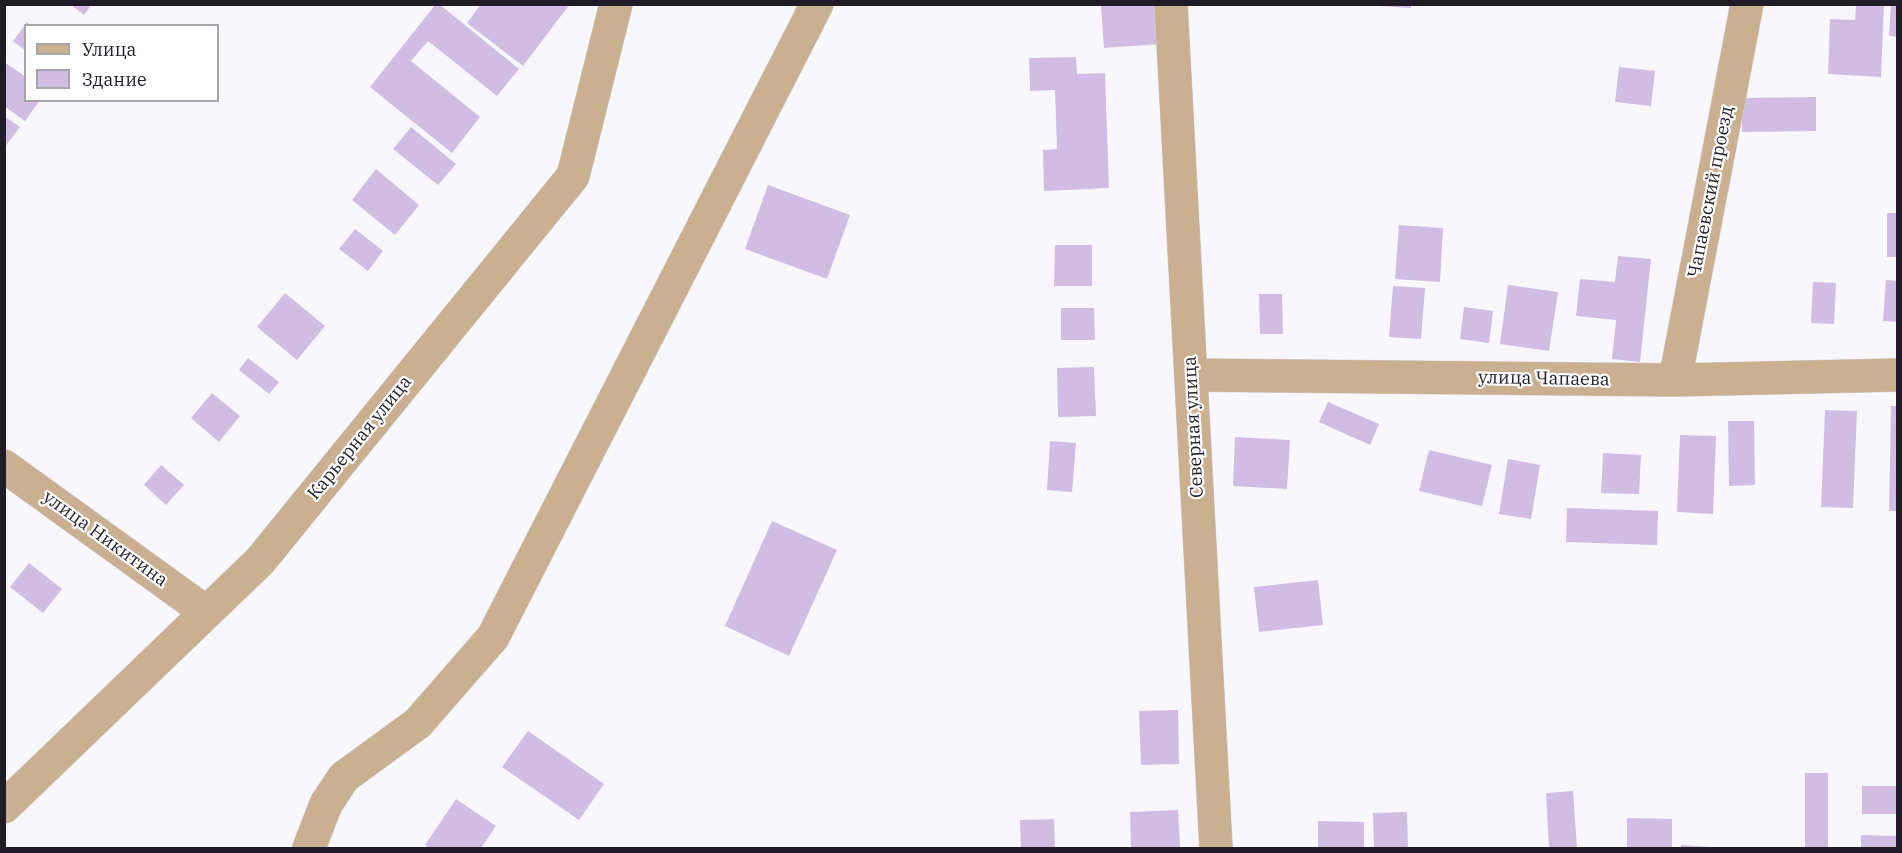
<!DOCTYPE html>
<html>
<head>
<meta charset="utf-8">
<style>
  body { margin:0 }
  #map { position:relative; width:1902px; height:853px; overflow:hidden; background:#f8f7fd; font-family:"IBM Plex Serif",serif }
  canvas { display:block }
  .frame { position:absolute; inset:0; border:6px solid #1f1c27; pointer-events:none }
  .legend { position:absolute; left:24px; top:24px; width:195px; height:78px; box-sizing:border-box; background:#fff; border:2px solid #a5a4a9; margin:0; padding:8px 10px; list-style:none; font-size:18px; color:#1f1c27 }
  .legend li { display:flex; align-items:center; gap:12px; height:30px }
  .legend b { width:30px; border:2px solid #a5a4a9 }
</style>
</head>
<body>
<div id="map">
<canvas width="1902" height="853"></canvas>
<div class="frame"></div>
<ul class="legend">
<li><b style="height:8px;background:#cbaf91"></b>Улица</li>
<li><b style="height:16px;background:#d1bde3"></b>Здание</li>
</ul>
</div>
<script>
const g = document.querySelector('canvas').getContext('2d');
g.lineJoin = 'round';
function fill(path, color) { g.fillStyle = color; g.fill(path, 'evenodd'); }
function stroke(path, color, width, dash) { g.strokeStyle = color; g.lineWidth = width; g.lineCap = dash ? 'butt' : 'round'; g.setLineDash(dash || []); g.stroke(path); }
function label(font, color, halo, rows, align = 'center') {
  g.font = font + ' "IBM Plex Serif",serif'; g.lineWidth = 4.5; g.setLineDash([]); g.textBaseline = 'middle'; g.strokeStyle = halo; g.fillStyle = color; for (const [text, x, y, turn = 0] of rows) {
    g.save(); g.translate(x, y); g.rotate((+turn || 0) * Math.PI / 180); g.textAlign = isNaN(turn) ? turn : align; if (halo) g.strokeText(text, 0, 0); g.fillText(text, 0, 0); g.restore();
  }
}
const building = new Path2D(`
  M70 4H92L84 15Z
  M436 4H439L519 69 497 96 428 41 411 61 480 117 452 153 370 87Z
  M481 4H570L523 66 467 23Z
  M1378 4H1411V8L1378 6Z
  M1856 4H1884L1881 77 1828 74 1830 19 1855 20Z
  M1891 4H1898V37L1889 36Z
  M1120 5H1157L1160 44 1104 48 1101 6Z
  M27 22 32 26H26V51L13 41Z
  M1076 57 1077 74 1105 73 1109 188 1044 191 1043 150 1057 149 1055 90 1030 91 1029 58Z
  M4 62 26 77V100H40L25 121 4 106Z
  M1619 67 1655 71 1651 106 1615 102Z
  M1816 97V131L1742 132 1741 98Z
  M4 116 20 127 4 148Z
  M411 127 456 164 438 185 393 149Z
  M376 169 419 205 395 235 352 200Z
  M768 185 850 215 827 279 745 249Z
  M1887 213H1898V257H1887Z
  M1399 225 1443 228 1440 282 1395 279Z
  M355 229 383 251 368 271 339 249Z
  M1055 245H1092V286H1054Z
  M1618 256 1651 259 1640 362 1612 359 1616 320 1576 316 1580 279 1615 282Z
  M1886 280 1898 281V322L1883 321Z
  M1813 282 1836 283 1834 324 1811 323Z
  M1508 285 1558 292 1549 351 1500 344Z
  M1393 286 1425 288 1421 339 1389 337Z
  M285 293 325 326 297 360 257 327Z
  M1259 294H1282L1283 334H1260Z
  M1464 307 1493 311 1489 343 1460 339Z
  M1061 308H1094L1095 340H1061Z
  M248 358 279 382 269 394 239 370Z
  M1094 367 1096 416 1058 417 1057 368Z
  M212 393 240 416 219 442 191 418Z
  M1328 402 1379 424 1370 445 1319 422Z
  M1891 406H1898V511H1889Z
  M1825 410 1857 411 1853 508 1821 507Z
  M1728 421H1754L1755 485 1729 486Z
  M1680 435 1716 436 1713 514 1677 512Z
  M1235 437 1290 440 1287 489 1233 486Z
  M1050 441 1076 443 1072 492 1047 490Z
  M1429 450 1492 465 1482 506 1419 491Z
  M1603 453 1641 455 1639 494 1601 493Z
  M1508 459 1540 465 1531 519 1499 514Z
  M161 465 184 485 166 505 144 485Z
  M1567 508 1658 511 1657 545 1566 542Z
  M772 521 837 550 789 656 725 626Z
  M29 563 62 589 43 613 10 587Z
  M1318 580 1323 625 1259 632 1254 587Z
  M1178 710 1179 764 1141 765 1139 711Z
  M528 731 604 784 579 820 502 767Z
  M1805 773H1828V848H1805Z
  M1862 786H1898V814H1862Z
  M1573 791 1577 848H1549L1546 793Z
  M456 799 496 826 481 848H430L425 845Z
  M1178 810 1180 848H1131L1130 812Z
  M1407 812 1408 848H1374L1373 813Z
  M1627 818 1672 819V848H1627Z
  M1054 819 1055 848H1021L1020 820Z
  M1318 821 1364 822V848H1318Z
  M1861 835 1898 836V848H1861Z
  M1681 845 1709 847V848H1681Z`);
const minor = new Path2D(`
  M1171 4 1216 848
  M1191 375 1675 380 1898 375
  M1675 380 1747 4
  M4 466 206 612
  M4 807 260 561 573 176 616 4
  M309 848 326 804 344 777 418 723 493 637 817 4`);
const streetNames = [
  ["Чапаевский проезд",1711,192,-79],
  ["улица Чапаева",1544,379,1],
  ["Северная улица",1194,427,-93],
  ["Карьерная улица",360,438,-51],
  ["улица Никитина",105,539,36]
];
fill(building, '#d1bde3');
stroke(minor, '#d5d4db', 34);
stroke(minor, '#cbaf91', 33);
label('18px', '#1f1c27', '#fff', streetNames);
</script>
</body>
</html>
